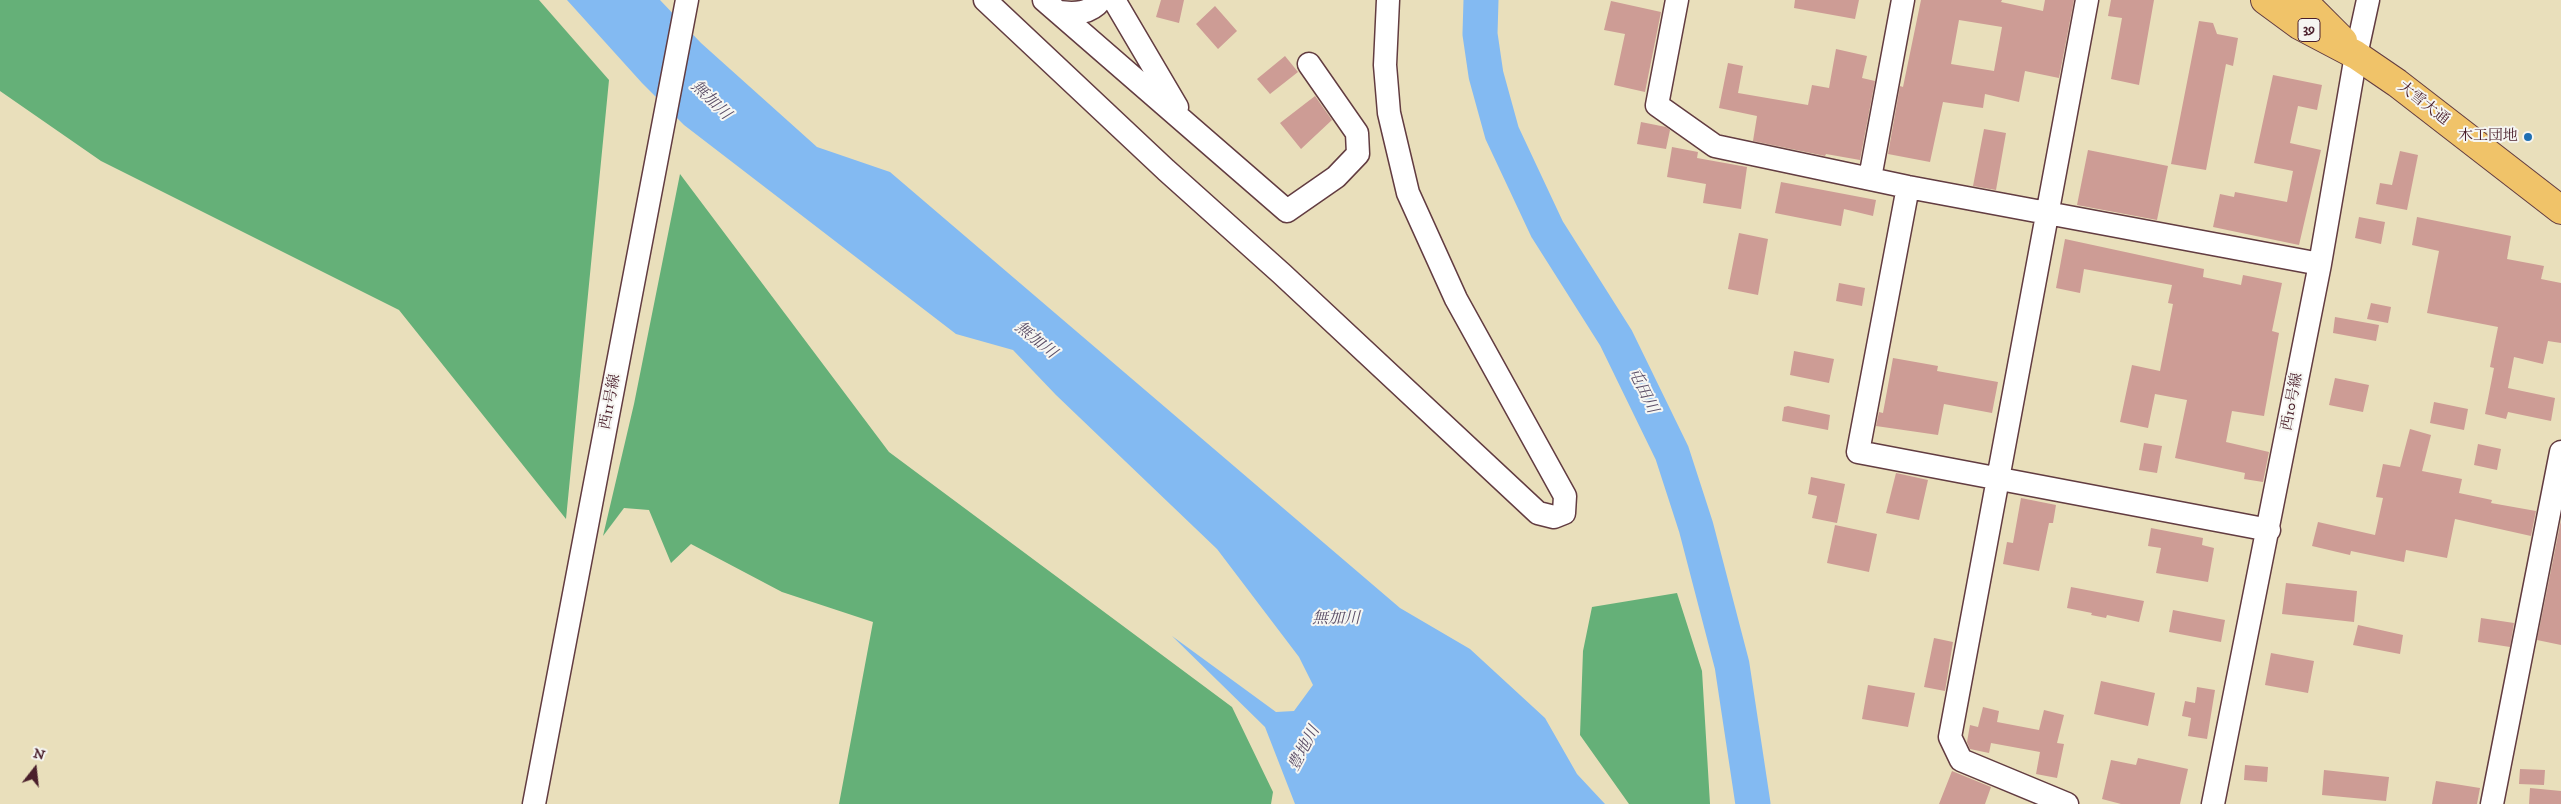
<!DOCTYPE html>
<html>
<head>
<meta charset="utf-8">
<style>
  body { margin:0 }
  #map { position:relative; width:2561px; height:804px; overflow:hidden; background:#e9dfbb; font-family:"IM FELL DW Pica",serif }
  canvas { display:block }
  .north { position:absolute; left:10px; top:744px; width:50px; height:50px; -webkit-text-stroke:4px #f6f6f2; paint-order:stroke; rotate:16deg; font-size:14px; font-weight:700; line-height:20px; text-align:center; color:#4a1f2b }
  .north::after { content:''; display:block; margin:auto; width:18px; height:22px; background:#4a1f2b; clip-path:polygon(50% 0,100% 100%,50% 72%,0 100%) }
</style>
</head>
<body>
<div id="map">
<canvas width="2561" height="804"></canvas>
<div class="north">N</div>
</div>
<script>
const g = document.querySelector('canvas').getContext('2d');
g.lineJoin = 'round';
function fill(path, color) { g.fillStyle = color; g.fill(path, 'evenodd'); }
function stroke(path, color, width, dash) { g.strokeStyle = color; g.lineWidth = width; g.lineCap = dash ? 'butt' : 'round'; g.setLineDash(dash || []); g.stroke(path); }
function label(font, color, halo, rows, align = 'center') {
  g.font = font + ' "IM FELL DW Pica","Noto Serif JP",serif'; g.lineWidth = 4; g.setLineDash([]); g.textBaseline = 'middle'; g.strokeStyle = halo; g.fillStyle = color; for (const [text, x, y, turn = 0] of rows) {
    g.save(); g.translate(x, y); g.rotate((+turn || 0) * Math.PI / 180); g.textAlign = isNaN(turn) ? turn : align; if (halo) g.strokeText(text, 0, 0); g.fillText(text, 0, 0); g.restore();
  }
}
const forest = new Path2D(`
  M0 0H539L609 80 566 519 399 310 101 161 0 91Z
  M680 174 889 452 1232 707 1273 792 1271 804H839L873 622 782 592 691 544 671 563 649 510 624 508 603 536 634 404Z
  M1677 593 1702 671 1710 804H1629L1580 735 1583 651 1592 607Z`);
const water = new Path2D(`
  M567 0H660L701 43 817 147 890 172 1400 608 1470 649 1545 718 1577 774 1605 804H1295L1265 727 1172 636 1276 712 1294 711 1313 685 1299 657 1217 549 1056 395 1013 350 956 334 684 125 642 83Z`);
const river = new Path2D(`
  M1481 0 1480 34 1486 75 1502 133 1547 229 1616 338 1672 453 1696 527 1732 665 1753 804`);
const building = new Path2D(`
  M1161 0H1184L1179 23 1156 17Z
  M1795 0H1859L1855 19 1794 8Z
  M1921 0H2002L2001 2 2043 11 2045 0H2074L2059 78 2025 71 2019 102 1985 94 1983 108 1943 102 1930 162 1888 154 1900 86 1903 87ZM1959 20 2002 27 1994 71 1951 64Z
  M2111 0H2154L2139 85 2111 79 2122 18 2108 16Z
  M1611 1 1661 12 1645 92 1614 85 1625 34 1604 30Z
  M1215 6 1237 31 1218 49 1196 24Z
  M2199 21 2213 23 2217 34 2238 38 2233 66 2226 64 2206 170 2171 164Z
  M1836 49 1867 56 1862 78 1875 81 1860 160 1826 154 1825 156 1753 141 1757 116 1719 108 1728 63 1743 66 1738 93 1808 105 1812 85 1829 88Z
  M1285 56 1298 72 1270 94 1257 79Z
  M2273 75 2322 85 2317 110 2298 106 2290 143 2321 150 2299 245 2213 227 2220 194 2234 197 2235 192 2287 202 2293 171 2254 163Z
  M1315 96 1332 120 1301 149 1280 123Z
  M1641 122 1666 127 1670 130 1666 149 1637 144Z
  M1984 129 2006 133 1996 190 1973 186Z
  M1672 147 1698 152 1697 158 1747 167 1741 209 1703 203 1706 184 1667 177Z
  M2088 150 2168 166 2157 220 2077 205Z
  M2400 151 2418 155 2407 210 2376 204 2380 183 2392 185Z
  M1781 182 1876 200 1873 216 1844 209 1841 226 1775 213Z
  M2359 217 2385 222 2381 244 2355 238Z
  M2417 217 2511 236 2507 259 2544 266 2541 279 2561 283V343L2548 341 2543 364 2514 357 2508 388 2555 398 2551 421 2508 412 2506 419 2485 414 2494 368 2490 367 2498 327 2427 313 2439 251 2412 245Z
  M1739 233 1768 239 1758 295 1728 289Z
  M2065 239 2204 269 2203 277 2241 285 2243 275 2282 283 2272 331 2279 333 2264 416 2232 411 2226 442 2269 452 2263 482 2244 479 2245 473 2175 458 2187 400 2155 394 2148 428 2120 422 2132 365 2160 371 2173 304 2168 303 2172 285 2084 269 2080 293 2056 288Z
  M1839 283 1865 288 1862 306 1836 301Z
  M2371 303 2391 307 2388 323 2367 319Z
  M2335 317 2379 325 2376 341 2333 333Z
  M1794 351 1834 359 1829 383 1790 375Z
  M1893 358 1938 366 1937 371 1998 382 1992 413 1944 404 1938 435 1876 426 1879 412 1883 413Z
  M2335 378 2369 385 2363 412 2329 405Z
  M2434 402 2468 409 2464 430 2430 423Z
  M1788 406 1830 415 1828 430 1782 421 1784 407Z
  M2410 429 2431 435 2422 471 2462 479 2459 493 2492 500 2491 503 2536 511 2531 536 2455 519 2447 558 2406 550 2404 562 2351 551 2350 555 2312 546 2318 522 2375 535 2383 498 2376 497 2383 464 2400 467Z
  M2144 443 2162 446 2157 473 2139 470Z
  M2478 444 2501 449 2497 470 2474 465Z
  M1896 473 1928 480 1919 520 1886 513Z
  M1811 477 1845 484 1837 523 1812 518 1817 496 1808 494Z
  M2021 498 2056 505 2053 523H2049L2039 571 2003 564 2007 542 2013 543Z
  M2561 520V645L2537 640Z
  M1835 525 1877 534 1869 572 1827 563Z
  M2151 528 2203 538 2202 545 2214 548 2208 582 2156 573 2161 548 2148 546Z
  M2286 583 2357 591 2354 622 2282 614Z
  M2071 587 2144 601 2139 622 2107 615 2106 618 2091 615 2092 613 2067 608Z
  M2173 610 2225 620 2221 642 2169 632Z
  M2481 618 2514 623 2510 647 2478 642Z
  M2358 625 2403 635 2400 654 2353 645Z
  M1934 638 1953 642 1945 691 1924 687Z
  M2271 653 2314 661 2308 693 2265 685Z
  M2101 681 2155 693 2148 726 2094 714Z
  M1868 685 1915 693 1908 727 1862 719Z
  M2197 687 2215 690 2207 739 2188 736 2191 718 2182 716 2185 701 2195 703Z
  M1983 707 1999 711 1997 722 2039 730 2044 710 2064 715 2057 743 2064 744 2057 778 2036 774 2040 752 1991 743 1989 753 1970 749 1967 742 1970 725 1978 727Z
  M2138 758 2188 769 2180 804H2121L2102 799 2111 760 2136 765Z
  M2245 765 2268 767 2267 782 2244 780Z
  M2520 769 2545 770 2544 785 2519 784Z
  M2324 770 2389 777 2386 801 2322 795Z
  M1952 771 1991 787 1985 804H1939Z
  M2436 781 2480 788 2477 804H2432Z
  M2530 788 2561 791V804H2529Z`);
const minor = new Path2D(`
  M985 0 1166 170 1282 274 1538 513 1554 517 1564 513 1565 496 1456 299 1408 193 1389 113 1385 65 1388 0
  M1044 0 1287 211 1336 177 1358 154 1357 133 1309 64
  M1114 0 1177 107
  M1677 0 1657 105 1715 146 1908 187 2320 264
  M1058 12C1075 14 1090 14 1101 0
  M1870 178 1903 0
  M1908 187 1858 452 2269 530
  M534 804 687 0
  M2067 804 1961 760 1950 737 2087 0
  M2213 804 2320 264 2356 55 2368 0
  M2492 804 2561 452`);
const highway = new Path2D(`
  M2265 0 2299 25 2356 55 2397 83 2561 210
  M2302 0 2343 41`);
const markers = [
  [2528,137,5,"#1f6fb2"]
];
const shields = [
  [2309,30,22]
];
const shieldNames = [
  ["39",2309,30]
];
const streetNames = [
  ["大雪大通",2423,104,38],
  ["西11号線",611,402,-79],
  ["西10号線",2293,402,-79]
];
const poiNames = [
  ["木工団地",2518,137]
];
const waterNames = [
  ["無加川",710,101,44],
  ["無加川",1035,341,39],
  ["屯田川",1642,391,64],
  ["無加川",1336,620],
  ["豊地川",1305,749,-62]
];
fill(forest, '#65b078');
fill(water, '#83baf2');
stroke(river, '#83baf2', 35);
fill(building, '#cd9c95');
stroke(minor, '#623c41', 25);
stroke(highway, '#623c41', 30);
stroke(minor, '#fff', 22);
stroke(highway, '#f0c369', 28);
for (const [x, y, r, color] of markers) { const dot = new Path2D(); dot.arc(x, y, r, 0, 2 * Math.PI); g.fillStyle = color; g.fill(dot); stroke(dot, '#f6f6f2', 2); }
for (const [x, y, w] of shields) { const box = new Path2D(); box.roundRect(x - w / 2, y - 11.5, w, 23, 4); g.fillStyle = '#f6f6f2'; g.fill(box); stroke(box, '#4a1f2b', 1); }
label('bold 14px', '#4a1f2b', null, shieldNames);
label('15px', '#4a1f2b', '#f6f6f2', streetNames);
label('15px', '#4a1f2b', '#f6f6f2', poiNames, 'right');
label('italic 16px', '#5b4e67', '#f6f6f2', waterNames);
</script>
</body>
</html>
